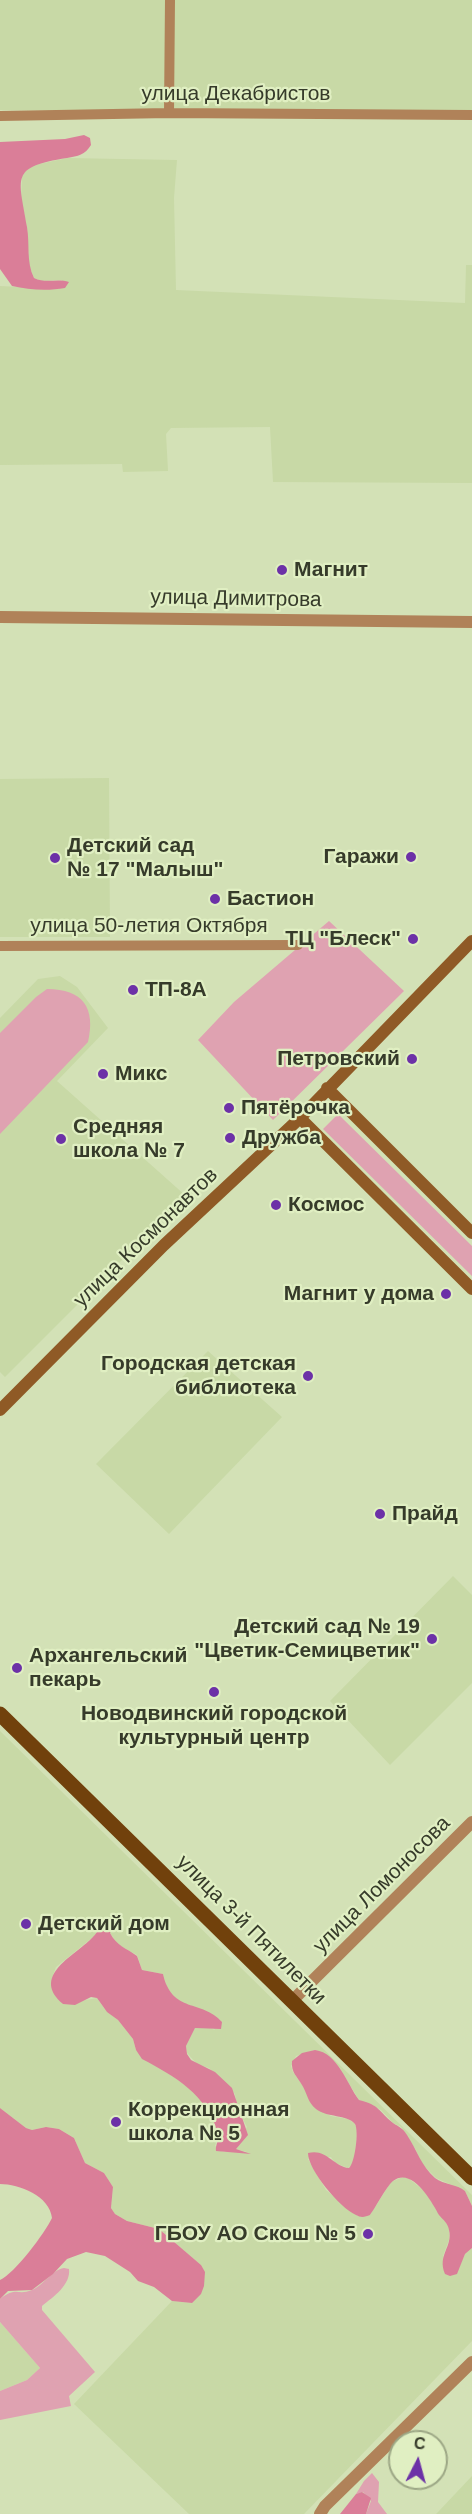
<!DOCTYPE html>
<html>
<head>
<meta charset="utf-8">
<style>
  body { margin:0 }
  #map { position:relative; width:472px; height:2514px; overflow:hidden; background:#d3e1b6; font-family:Arial,sans-serif }
  canvas { display:block }
  .north { position:absolute; left:388px; top:2430px; width:60px; height:60px; box-sizing:border-box; background:#e0efc2; border:2px solid #9ca785; border-radius:50%; rotate:6deg; font-size:16px; font-weight:700; line-height:24px; text-align:center; color:#363b2a }
  .north::after { content:''; display:block; margin:auto; width:21px; height:27px; background:#6c31a7; clip-path:polygon(50% 0,100% 100%,50% 72%,0 100%) }
</style>
</head>
<body>
<div id="map">
<canvas width="472" height="2514"></canvas>
<div class="north">С</div>
</div>
<script>
const g = document.querySelector('canvas').getContext('2d');
g.lineJoin = 'round';
function fill(path, color) { g.fillStyle = color; g.fill(path, 'evenodd'); }
function stroke(path, color, width, dash) { g.strokeStyle = color; g.lineWidth = width; g.lineCap = dash ? 'butt' : 'round'; g.setLineDash(dash || []); g.stroke(path); }
function label(font, color, halo, rows, align = 'center') {
  g.font = font + ' Arial,sans-serif'; g.lineWidth = 4.5; g.setLineDash([]); g.textBaseline = 'middle'; g.strokeStyle = halo; g.fillStyle = color; for (const [text, x, y, turn = 0] of rows) {
    g.save(); g.translate(x, y); g.rotate((+turn || 0) * Math.PI / 180); g.textAlign = isNaN(turn) ? turn : align; if (halo) g.strokeText(text, 0, 0); g.fillText(text, 0, 0); g.restore();
  }
}
const built = new Path2D(`
  M0 0H472V113L0 110Z
  M67 158 177 160 174 198 176 290 465 303 466 265H472V483L273 482 270 427 171 428 166 434 168 471 123 472 122 464 0 465V286L59 289 62 280 41 281 34 278 29 265 27 228 21 198 22 176 30 166Z
  M109 778 110 937H0V779Z
  M60 976 77 987 108 1028 57 1081 186 1196 5 1377 0 1372V1018L38 979Z
  M208 1351 282 1417 169 1534 96 1464Z
  M453 1576 472 1595V1683L390 1765 330 1701Z
  M0 1731 472 2195V2206L465 2191 436 2178 421 2163 416 2150 401 2127 393 2123 381 2110 359 2100 339 2067 329 2057 315 2050 296 2056 291 2066 293 2072 304 2087 315 2108 331 2116 348 2119 354 2123 357 2128 355 2158 353 2164 348 2168 335 2163 331 2157 308 2159 326 2190 358 2216 370 2215 391 2182 403 2177 408 2178 426 2192 449 2227V2240L443 2256 456 2274 465 2254 472 2248V2341L304 2514H189L74 2404 172 2301 192 2303 201 2265 159 2229 127 2221 115 2214 111 2208 113 2187 104 2173 85 2163 74 2138 59 2129 46 2127 32 2130 26 2128 0 2108ZM112 1927 110 1933 118 1945 137 1955 142 1970 163 1974 167 1988 173 1996 183 2004 203 2011 215 2030 207 2027 195 2028 186 2046 187 2053 197 2064 209 2068 235 2094 237 2108 247 2127 235 2149 247 2152H223L215 2146 219 2134 209 2111 196 2093 136 2050 133 2039 118 2020 104 2008 97 1998 63 2004 55 1995 52 1978 56 1967 97 1934Z
  M0 2322 40 2368 27 2380 0 2391Z
  M472 2476V2514H436L438 2512Z`);
const green = new Path2D(`
  M329 921 404 991 273 1120 198 1040 234 1002Z
  M47 989C83 989 96 1008 88 1042L0 1134V1033L36 997Z
  M338 1114 472 1246V1276L323 1129Z
  M64 2268 69 2269C71 2285 53 2297 42 2306V2310L95 2372 69 2396 71 2406 0 2420V2391L27 2380 40 2368 0 2322V2299C17 2286 17 2296 32 2290 44 2285 52 2270 64 2268Z
  M372 2473 379 2482 378 2502 387 2514H366L371 2501 363 2492 356 2494 364 2481Z`);
const forest = new Path2D(`
  M84 135 90 138 91 145C85 155 78 156 67 158 9 167 19 177 27 227 30 245 26 261 34 278 46 284 57 278 69 282L65 288C48 291 29 290 12 286L0 269V142L65 139Z
  M109 1920 117 1922 110 1933C117 1946 126 1948 137 1956L142 1970 163 1974C172 2014 202 1999 222 2022L221 2029 195 2028 186 2046 187 2054 191 2060 215 2072 232 2088 248 2135 236 2149 251 2154 216 2151C215 2145 220 2139 218 2133 206 2094 176 2077 142 2059L136 2050 133 2039 118 2020 107 2012 97 1998 91 1997 75 2005 63 2004C31 1977 72 1957 90 1940 97 1934 101 1925 109 1920Z
  M315 2050C338 2053 347 2084 359 2100 380 2105 378 2111 393 2123 399 2127 403 2128 407 2135 417 2150 421 2166 435 2178 444 2185 457 2184 465 2191L472 2206V2248L465 2254 457 2274 450 2276 445 2274C437 2255 453 2247 449 2230 448 2223 443 2220 439 2215 432 2202 412 2166 393 2181 386 2187 376 2207 370 2215 365 2217 361 2218 356 2215 340 2208 308 2170 308 2153 326 2148 333 2166 349 2168 355 2163 359 2131 355 2124 347 2114 327 2118 316 2109 308 2103 307 2093 302 2085 297 2076 291 2073 292 2061L302 2053Z
  M0 2108 26 2128 32 2130 46 2127 59 2129 74 2138 85 2163 104 2173 113 2187 111 2208 115 2214 127 2221 159 2229 201 2265 205 2272 204 2286 201 2294 192 2303 172 2301 154 2287 138 2281 130 2272 105 2256 86 2252 67 2259 53 2274 32 2290 8 2291 0 2299V2280C14 2274 45 2233 52 2218 50 2196 19 2184 0 2184Z
  M362 2492 371 2498 366 2514H340L356 2494Z`);
const minor = new Path2D(`
  M169 113 170 0
  M0 116 169 113 472 115
  M0 946 298 945`);
const tertiary = new Path2D(`
  M0 617 472 622
  M293 2000 472 1822
  M320 2514 325 2506 472 2362`);
const secondary = new Path2D(`
  M327 1088 472 1233
  M300 1118 472 1289
  M0 1410 164 1245 300 1118 472 941`);
const primary = new Path2D(`
  M0 1714 472 2178`);
const markers = [
  [282,570,6,"#6c31a7"],
  [411,857,6,"#6c31a7"],
  [55,858,6,"#6c31a7"],
  [215,899,6,"#6c31a7"],
  [413,939,6,"#6c31a7"],
  [133,990,6,"#6c31a7"],
  [412,1059,6,"#6c31a7"],
  [103,1074,6,"#6c31a7"],
  [229,1108,6,"#6c31a7"],
  [230,1138,6,"#6c31a7"],
  [61,1139,6,"#6c31a7"],
  [276,1205,6,"#6c31a7"],
  [446,1294,6,"#6c31a7"],
  [308,1376,6,"#6c31a7"],
  [380,1514,6,"#6c31a7"],
  [432,1639,6,"#6c31a7"],
  [17,1668,6,"#6c31a7"],
  [214,1692,6,"#6c31a7"],
  [26,1924,6,"#6c31a7"],
  [116,2122,6,"#6c31a7"],
  [368,2234,6,"#6c31a7"]
];
const streetNames = [
  ["улица Декабристов",236,94],
  ["улица Димитрова",236,599,1],
  ["улица 50-летия Октября",149,926],
  ["улица Космонавтов",146,1238,-44],
  ["улица Ломоносова",382,1885,-45],
  ["улица 3-й Пятилетки",251,1930,45]
];
const poiNames = [
  ["Магнит",294,570],
  ["Детский сад",67,846],
  ["№ 17 \"Малыш\"",67,870],
  ["Гаражи",399,857,"right"],
  ["Бастион",227,899],
  ["ТЦ \"Блеск\"",401,939,"right"],
  ["ТП-8А",145,990],
  ["Петровский",400,1059,"right"],
  ["Микс",115,1074],
  ["Пятёрочка",241,1108],
  ["Средняя",73,1127],
  ["школа № 7",73,1151],
  ["Дружба",242,1138],
  ["Космос",288,1205],
  ["Магнит у дома",434,1294,"right"],
  ["Городская детская",296,1364,"right"],
  ["библиотека",296,1388,"right"],
  ["Прайд",392,1514],
  ["Детский сад № 19",420,1627,"right"],
  ["\"Цветик-Семицветик\"",420,1651,"right"],
  ["Архангельский",29,1656],
  ["пекарь",29,1680],
  ["Новодвинский городской",214,1714,"center"],
  ["культурный центр",214,1738,"center"],
  ["Детский дом",38,1924],
  ["Коррекционная",128,2110],
  ["школа № 5",128,2134],
  ["ГБОУ АО Скош № 5",356,2234,"right"]
];
fill(built, '#c8d9a6');
fill(green, '#dfa2b1');
fill(forest, '#da7e98');
stroke(minor, '#b08259', 10);
stroke(tertiary, '#b08259', 12);
stroke(secondary, '#8f5a26', 12);
stroke(primary, '#71410c', 15);
for (const [x, y, r, color] of markers) { const dot = new Path2D(); dot.arc(x, y, r, 0, 2 * Math.PI); g.fillStyle = color; g.fill(dot); stroke(dot, '#e0efc2', 2); }
label('21px', '#363b2a', '#e0efc2', streetNames);
label('bold 21px', '#363b2a', '#e0efc2', poiNames, 'left');
</script>
</body>
</html>
